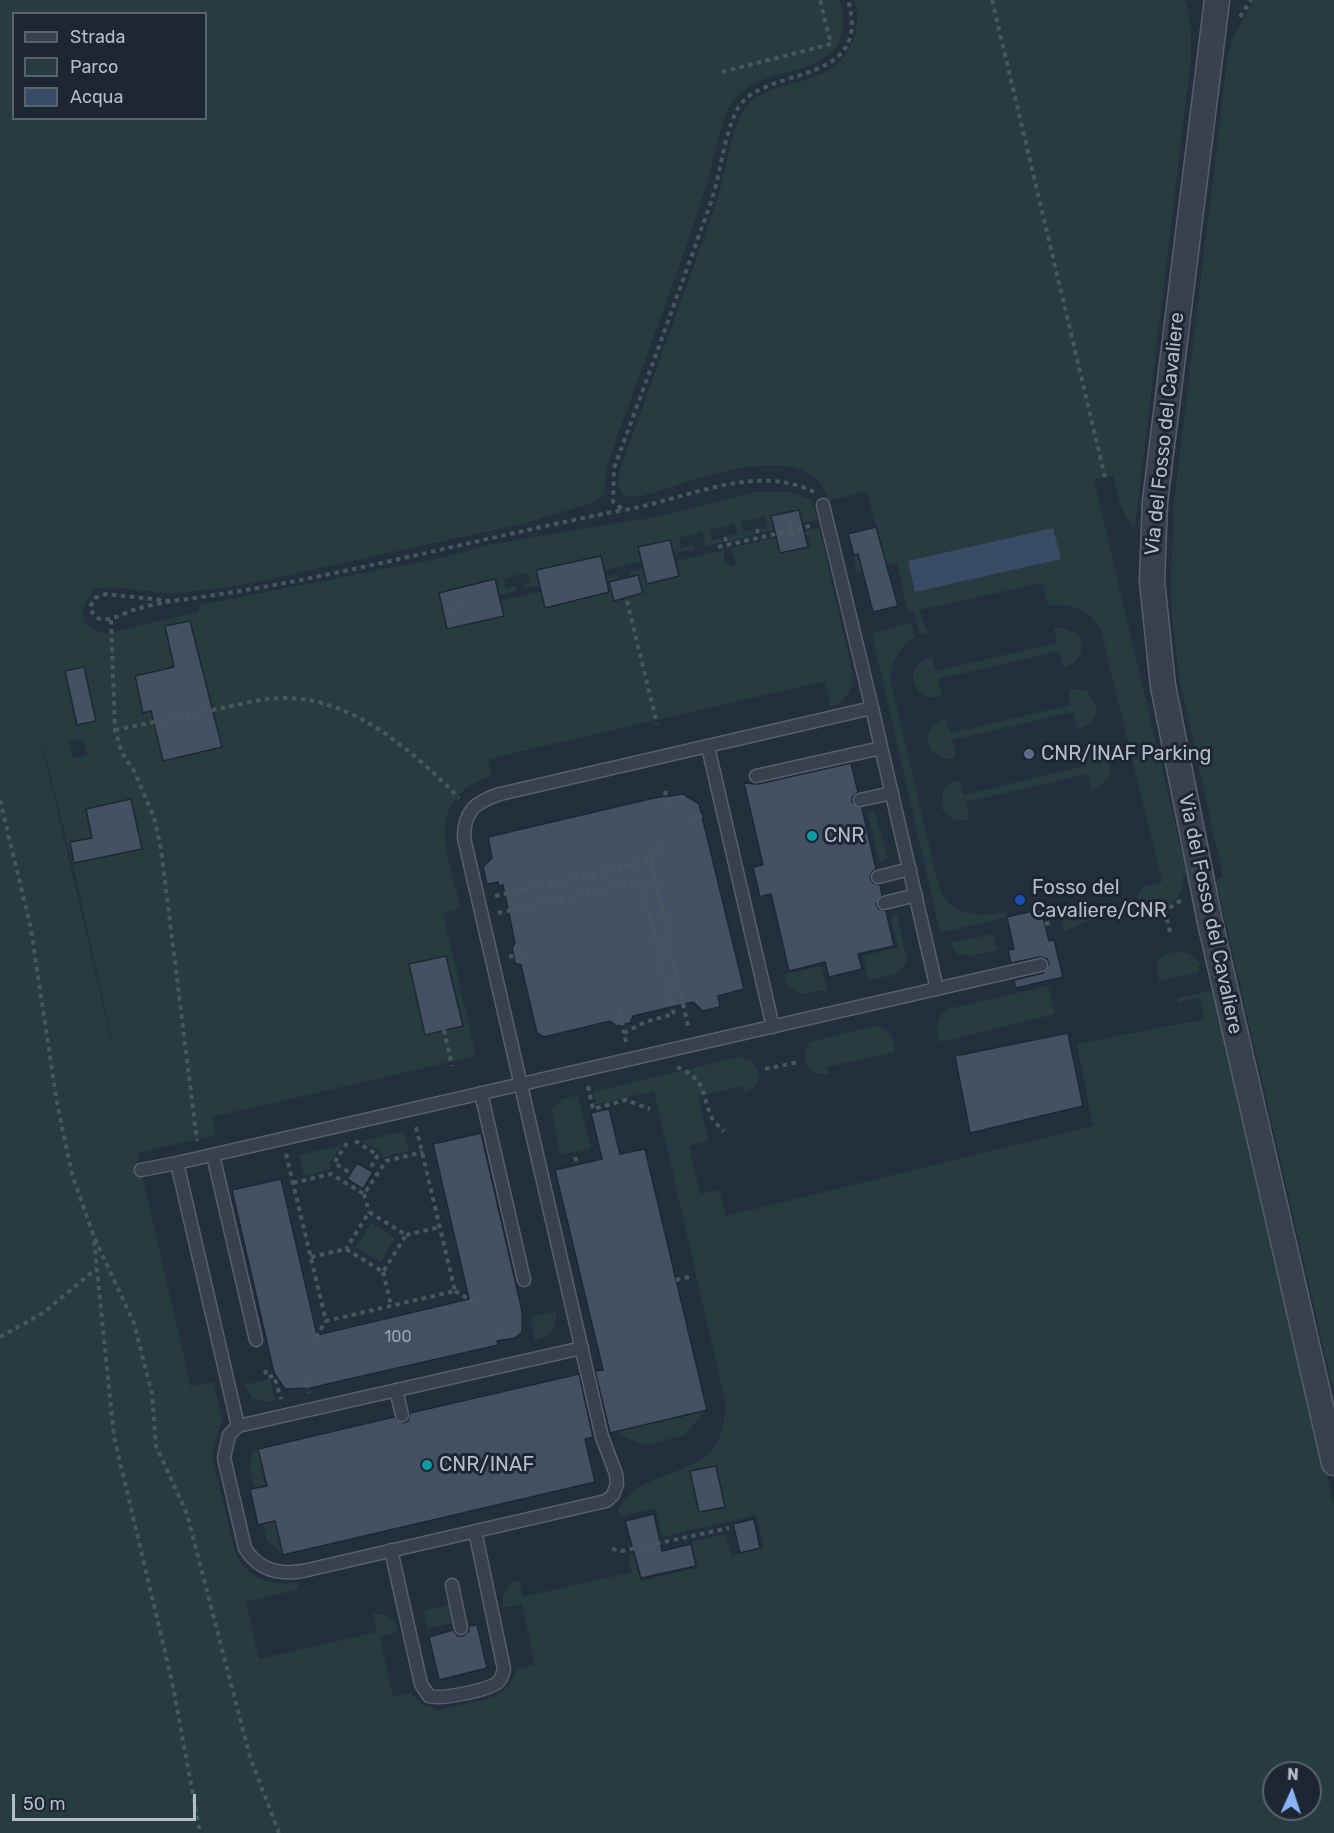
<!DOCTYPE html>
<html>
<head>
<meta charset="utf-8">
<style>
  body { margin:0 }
  #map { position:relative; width:1334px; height:1833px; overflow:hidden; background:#242f3e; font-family:Rubik,sans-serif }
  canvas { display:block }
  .legend { position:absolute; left:12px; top:12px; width:195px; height:108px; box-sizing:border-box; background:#1d2633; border:2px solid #59626f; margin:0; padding:8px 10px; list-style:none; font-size:18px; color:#b4bcc9 }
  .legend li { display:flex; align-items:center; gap:12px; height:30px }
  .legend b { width:30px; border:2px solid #59626f }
  .north { position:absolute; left:1262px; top:1761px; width:60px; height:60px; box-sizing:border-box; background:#1d2633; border:2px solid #59626f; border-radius:50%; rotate:3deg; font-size:16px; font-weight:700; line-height:24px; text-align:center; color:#b4bcc9 }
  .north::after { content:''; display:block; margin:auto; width:21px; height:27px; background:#8ab4f8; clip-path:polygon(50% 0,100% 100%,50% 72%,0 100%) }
  .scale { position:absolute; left:12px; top:1794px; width:184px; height:27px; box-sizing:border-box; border:3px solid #b4bcc9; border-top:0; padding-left:8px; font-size:18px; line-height:21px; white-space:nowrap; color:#b4bcc9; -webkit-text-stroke:4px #1d2633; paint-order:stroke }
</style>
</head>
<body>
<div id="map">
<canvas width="1334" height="1833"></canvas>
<ul class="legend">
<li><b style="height:8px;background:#38414e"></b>Strada</li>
<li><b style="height:16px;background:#263c3f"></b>Parco</li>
<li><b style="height:16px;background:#394c67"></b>Acqua</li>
</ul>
<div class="north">N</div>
<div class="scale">50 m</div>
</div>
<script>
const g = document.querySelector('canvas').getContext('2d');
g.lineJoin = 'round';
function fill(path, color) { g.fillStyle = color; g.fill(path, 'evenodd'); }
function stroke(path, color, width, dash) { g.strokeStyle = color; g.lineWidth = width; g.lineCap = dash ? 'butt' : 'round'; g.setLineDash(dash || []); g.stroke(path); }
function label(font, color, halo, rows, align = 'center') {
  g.font = font + ' Rubik,sans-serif'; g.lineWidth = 6; g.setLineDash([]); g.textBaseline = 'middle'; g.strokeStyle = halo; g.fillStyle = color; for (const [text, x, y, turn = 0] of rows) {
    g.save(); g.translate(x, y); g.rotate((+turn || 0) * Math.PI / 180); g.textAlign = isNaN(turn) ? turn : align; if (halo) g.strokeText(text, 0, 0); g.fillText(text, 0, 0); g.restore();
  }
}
const green = new Path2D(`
  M0 0H840C863 90 754 54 728 109 716 135 713 168 703 196 673 287 639 376 607 466L604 495 592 503 526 523 242 585 174 594 112 587 95 589C85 602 80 608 85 624L104 634 198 612 200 605 441 558 489 545 657 517 756 492H788L811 499 818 520 793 525 798 510 775 516 788 527 761 533 760 529 768 526 765 516 741 522 744 532 754 530 755 535 729 541 728 536 737 534 734 524 710 529 712 540 721 538 722 542 703 547 702 544 705 543 702 532 679 538 681 548 694 545 695 549 660 557 668 551 665 541 639 547 652 559 593 573 603 566 601 556 536 570 538 581 552 578 553 582 524 589 523 585 530 583 527 573 504 578 506 588 515 586 516 591 475 600 474 595 498 590 496 579 439 593 442 603 466 601 442 607 447 629 504 616 476 607 557 588 577 600 600 594 583 582 618 574 619 579 609 582 614 600 643 593 638 575 631 577 629 572 651 566 656 582 679 576 677 566 660 570 659 565 724 550V564L734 566 736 562 730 548 789 535 790 540 777 543 780 553 810 546 808 536 796 538 795 534 819 528 853 674C852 690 847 702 831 707L825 681 488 759 491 776C422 798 448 856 461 908L443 913 476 1056 212 1117 216 1135 137 1153 191 1387 214 1382 222 1419 213 1450V1460L235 1553C247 1578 271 1587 297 1582L299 1589 246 1602 259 1659 377 1632 373 1614C386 1613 396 1618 398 1632L380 1637 393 1697 411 1693 423 1705 439 1710 495 1697 511 1683 517 1669 535 1665 522 1604 503 1608C502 1593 504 1585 519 1580L523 1597 632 1572 628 1555 633 1554 640 1581 697 1568 691 1542 726 1534 731 1556 764 1548 756 1515 662 1537 655 1508 620 1517 618 1509C653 1455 727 1489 725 1401L654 1091 596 1105 593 1092 739 1057 752 1061 760 1073C758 1083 754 1089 745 1093L743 1086 698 1096 708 1141 689 1146 700 1194 719 1190 726 1216 1093 1126 1077 1044 1205 1019 1199 998 1178 1003 1177 998 1215 990 1334 1505V1833H0ZM14 14H206V118H14ZM190 621 196 652 172 658 166 626ZM199 661 143 713 135 676ZM65 671 95 721 77 725ZM214 716 221 747 163 760 156 729ZM36 719 76 878 119 1073ZM83 739 87 755 73 758 69 742ZM131 799 142 849 74 863 70 842 92 838 86 809ZM1274 1773H1310V1809H1274Z
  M855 0H1184L1186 3 1191 31V58L1135 527C1120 515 1118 493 1113 476L1094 480 1187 875 1183 876C1184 900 1169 911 1147 910L1138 899V893L1145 886 1162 882 1101 630C1088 610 1073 603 1048 605L1042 583 919 610 928 633 920 635 914 612 908 613 897 563 857 573 853 555 881 547 867 491 829 501C826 495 825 488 821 484 785 441 686 484 642 496L629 497 622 494 618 484 620 469C652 381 685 292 716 203 725 178 729 138 741 115 763 72 832 96 853 40 858 28 858 13 855 0Z
  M1254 0H1334V1394L1216 880 1223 876 1180 682 1172 617 1171 580 1174 502 1227 61 1232 40Z
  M911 623 915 637C898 648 890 663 891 683L939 888C952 916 978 918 1006 912L1007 917 940 933 872 633Z
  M1060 627 1078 634C1087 649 1080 664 1063 667L1059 651 938 679 942 696C925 701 912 690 913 673L920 662 932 657 936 671 1057 643 1054 629Z
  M1075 689 1087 691 1097 707C1096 720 1089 727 1077 728L1073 712 952 740 956 757C927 767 916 725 946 719L950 733 1071 705 1068 690Z
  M1088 750C1103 751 1111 761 1110 775L1097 789 1091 790 1087 774 966 802 969 819C957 822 949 819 942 809L943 790 953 782 960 781 963 795 1085 766 1082 752Z
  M874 811 888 858 879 862 867 812Z
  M1077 901 1090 908 1089 921 1064 931 1059 906Z
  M897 914 907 961 898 973 868 981 863 956 898 947 891 916Z
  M992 934 997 950 969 956 957 954 950 943Z
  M1175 952 1189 953 1201 965 1198 966 1199 972 1159 981 1157 960 1164 954Z
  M822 966 827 990 800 994 787 986 784 974Z
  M1048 986 1055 1014 940 1042C936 1029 935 1018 948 1009Z
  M874 1026C890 1028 895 1037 894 1052L827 1067 829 1074C813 1075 805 1069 804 1053L810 1042Z
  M578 1095 591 1148 560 1155 552 1110 562 1099Z
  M404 1131 409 1151 383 1157 382 1152 362 1141Z
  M342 1145 330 1162 331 1169 304 1176 299 1155Z
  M371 1223 395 1238 381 1262 356 1247Z
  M556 1311C557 1326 550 1337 535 1340L530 1317Z
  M270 1379 276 1401 265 1402 252 1398 244 1385Z
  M705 1411 685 1435 646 1445 619 1435 617 1431Z
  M258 1449 267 1486 254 1488 250 1466 252 1451Z
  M275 1521 283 1555 267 1541 263 1524Z
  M450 1604 454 1623 427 1629 424 1611Z`);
const water = new Path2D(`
  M1053 528 1061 559 915 592 908 561Z`);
const building = new Path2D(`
  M799 510 808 547 780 553 771 516Z
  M876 527 898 606 873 612 858 554 854 555 848 534Z
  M670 540 679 576 647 584 638 547Z
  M601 556 609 592 545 608 536 570Z
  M638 575 643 593 614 601 609 582Z
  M495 579 504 616 447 629 439 593Z
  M190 621 222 747 163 761 151 711 143 713 135 676 174 667 165 626Z
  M84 667 96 721 77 725 65 671Z
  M851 763 858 792 852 797V802L862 808 876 869 872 872 870 878 873 883 880 885 882 895 876 904 879 909 886 911 894 946 858 954 862 969 829 977 825 962 789 971 771 894 760 897 753 867 763 865 744 783 758 784Z
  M683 794 699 804 744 989 718 996 720 1007 703 1011 693 1002 633 1016 630 1023 617 1026 610 1021 544 1037 537 1033 521 965 515 963 512 948 515 943 503 885 499 886 498 882 487 884 483 867 492 858 488 837 654 798Z
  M131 799 142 849 74 863 70 842 92 838 86 809Z
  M1041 909 1049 941 1054 940 1063 977 1016 988 1014 980 1043 973 1049 964 1047 959 1040 957 1011 963 1008 950 1014 949 1007 917Z
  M446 956 463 1026 425 1035 409 964Z
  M1068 1033 1083 1106 970 1133 955 1056Z
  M609 1109 620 1154 645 1149 707 1410 610 1433 595 1371 603 1370 555 1170 602 1159 591 1113Z
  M481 1133 522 1311V1332L515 1338 497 1341 498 1345 310 1388 285 1389 274 1373 232 1190 281 1179 317 1335 469 1299 433 1144Z
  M357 1163 373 1172 363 1189 347 1179Z
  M579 1374 593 1437 585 1439 595 1482 283 1555 275 1521 258 1525 250 1489 267 1486 258 1449 394 1417 403 1423 408 1421 410 1413Z
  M716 1466 725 1507 699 1512 690 1471Z
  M654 1514 662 1551 691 1544 696 1566 641 1578 625 1521Z
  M754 1519 760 1548 740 1553 733 1524Z
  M477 1625 487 1668 439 1680 429 1637 453 1630 458 1636H463L469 1631V1626Z`);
const path = new Path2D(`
  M992 0 1105 477
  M1240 17 1251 0
  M722 72 831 44 820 0
  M814 492C755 462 685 500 624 510L613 502 614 468C647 380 679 291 711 202 721 173 723 138 737 110 760 64 874 90 848 0
  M790 523 793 539
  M757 529 759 538
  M725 537 727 545
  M718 547 810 526
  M170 601 106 594 95 598 90 607C98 631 120 614 136 609 147 606 160 603 172 601 324 582 473 539 623 510
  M627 601 657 724
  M446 610 465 606
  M111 620 115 730 122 753 134 771 154 817 161 849 197 1141
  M115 730C149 723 184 716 218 709 241 704 266 697 290 698 357 701 415 753 459 798
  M665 791 668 806
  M0 800 31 929 57 1103 72 1174 94 1237 134 1323 152 1394 156 1446 187 1514 250 1757 279 1833
  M689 818 702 816
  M651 861 661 842
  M495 896 651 861 689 1030
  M498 913 641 881 674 1014 645 1022 624 1033 626 1042
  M1045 924 1054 922
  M1170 932 1165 911 1181 900
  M517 955 520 945
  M509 957 526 952
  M620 1012 624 1033
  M444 1030 452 1066
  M677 1067C708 1081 700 1091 711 1116 713 1122 720 1127 724 1131
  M765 1069 799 1062
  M588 1086 593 1109 626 1100 650 1109
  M355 1141 378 1155 369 1170
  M347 1143 334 1163 351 1173
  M286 1154 326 1321 455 1291 416 1127
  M575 1157 578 1168
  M293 1183 331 1174 364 1194 386 1161 423 1152
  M364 1194 369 1212
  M406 1235 440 1227
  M94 1241 114 1437 172 1681 200 1833
  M311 1257 346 1249 383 1272 406 1235 369 1212 346 1249
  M383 1272 391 1305
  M676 1280 689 1277
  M455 1291 479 1305
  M498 1330 499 1334
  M0 1337 43 1313 97 1268
  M311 1345 326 1321
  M265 1370 267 1377 274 1376 281 1399
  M304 1375 309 1393
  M612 1549 622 1551 729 1528`);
const lane = new Path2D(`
  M823 505 872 708
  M708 747 773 1027
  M756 776 881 748
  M860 800 892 793
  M878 877 910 869
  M884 903 916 895
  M481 1093 524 1280
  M213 1155 256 1340
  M141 1170 177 1163
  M582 1348 238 1426 229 1435 224 1458 245 1548C258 1570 279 1575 303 1571L606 1501 613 1495 617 1484 616 1474 602 1437 464 838C464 811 475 802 500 794L872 708 937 989
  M396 1390 402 1415
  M238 1426 177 1163 1041 965
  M391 1550 421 1684 429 1696C441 1700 489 1690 498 1682 502 1678 503 1674 504 1669L475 1531
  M452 1585 461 1628`);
const street = new Path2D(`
  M1217 0 1155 502 1152 581 1163 686 1210 922 1334 1463`);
const markers = [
  [1029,754,6,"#5c6f8a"],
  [812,836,6,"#0f9aa8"],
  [1020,900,6,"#1a4fb4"],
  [427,1465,6,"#0f9aa8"]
];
const numberNames = [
  ["100",398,1337]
];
const streetNames = [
  ["Via del Fosso del Cavaliere",1165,434,-84],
  ["Via del Fosso del Cavaliere",1210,914,78]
];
const poiNames = [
  ["CNR/INAF Parking",1041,754],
  ["CNR",824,836],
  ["Fosso del",1032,888],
  ["Cavaliere/CNR",1032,911],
  ["CNR/INAF",439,1465]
];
fill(green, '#263c3f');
fill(water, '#394c67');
fill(building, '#455162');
stroke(building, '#1f2835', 1.5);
stroke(lane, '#565f6c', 15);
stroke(street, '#565f6c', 27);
stroke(path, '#44595c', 4, [4.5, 4.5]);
stroke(lane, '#38414e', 12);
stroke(street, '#38414e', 24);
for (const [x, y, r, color] of markers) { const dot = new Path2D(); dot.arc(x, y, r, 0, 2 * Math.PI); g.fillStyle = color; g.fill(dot); stroke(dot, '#1d2633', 2); }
label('16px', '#98a1af', null, numberNames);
label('20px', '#b4bcc9', '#1d2633', streetNames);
label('20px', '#b4bcc9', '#1d2633', poiNames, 'left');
</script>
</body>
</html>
